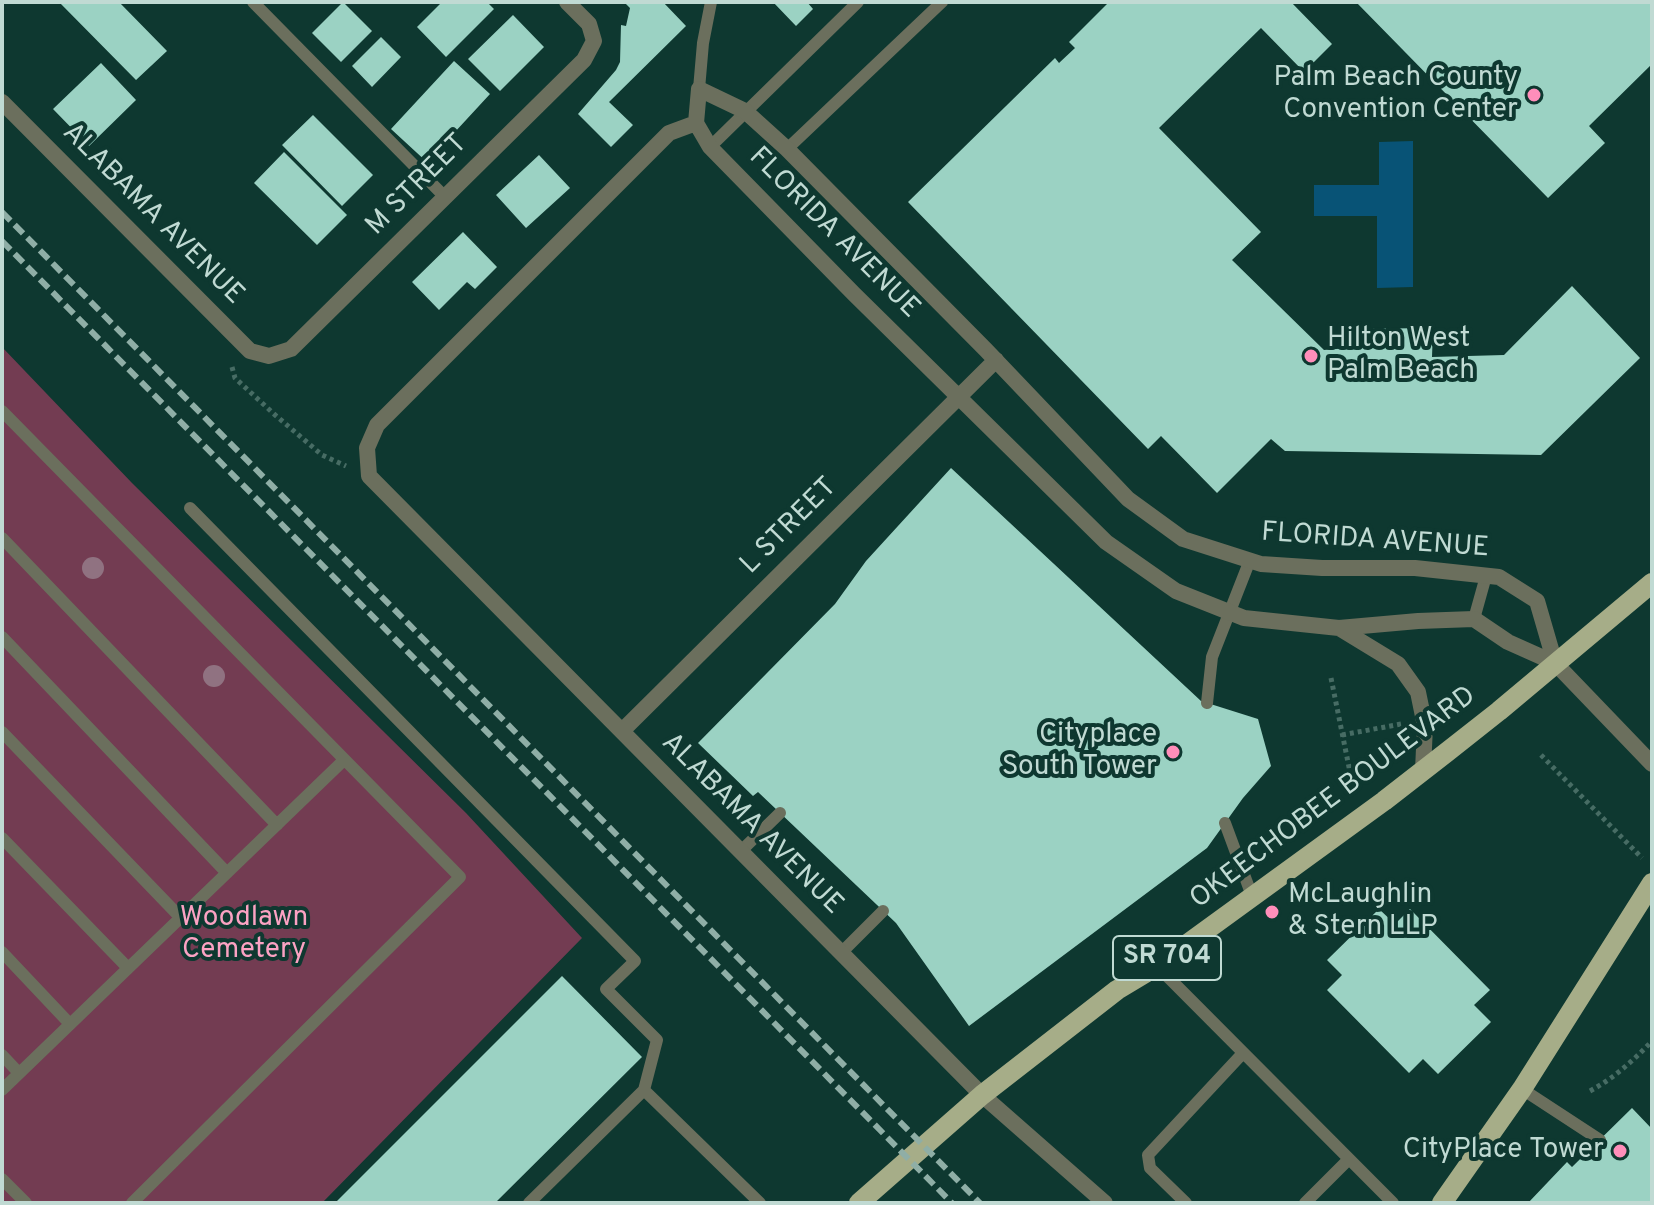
<!DOCTYPE html>
<html>
<head>
<meta charset="utf-8">
<style>
  body { margin:0 }
  #map { position:relative; width:1654px; height:1205px; overflow:hidden; background:#0e3830; font-family:Overpass,sans-serif }
  canvas { display:block }
  .frame { position:absolute; inset:0; border:4px solid #c0dad3; pointer-events:none }
</style>
</head>
<body>
<div id="map">
<canvas width="1654" height="1205"></canvas>
<div class="frame"></div>
</div>
<script>
const g = document.querySelector('canvas').getContext('2d');
g.lineJoin = 'round';
function fill(path, color) { g.fillStyle = color; g.fill(path, 'evenodd'); }
function stroke(path, color, width, dash) { g.strokeStyle = color; g.lineWidth = width; g.lineCap = dash ? 'butt' : 'round'; g.setLineDash(dash || []); g.stroke(path); }
function label(font, color, halo, rows, align = 'center') {
  g.font = font + ' Overpass,sans-serif'; g.lineWidth = 8; g.setLineDash([]); g.textBaseline = 'middle'; g.strokeStyle = halo; g.fillStyle = color; for (const [text, x, y, turn = 0] of rows) {
    g.save(); g.translate(x, y); g.rotate((+turn || 0) * Math.PI / 180); g.textAlign = isNaN(turn) ? turn : align; if (halo) g.strokeText(text, 0, 0); g.fillText(text, 0, 0); g.restore();
  }
}
const green = new Path2D(`
  M2 347 132 483 466 813 582 938 322 1203H2Z`);
const water = new Path2D(`
  M1413 141V287L1377 288V216H1314V185H1379V142Z`);
const building = new Path2D(`
  M59 2H119L167 51 136 80Z
  M343 2 372 31 341 62 312 33Z
  M442 2H487L494 9 446 57 417 27Z
  M624 2H663L686 26 609 102 633 125 611 147 578 114 616 70 620 62 621 25 626 26 630 8Z
  M773 2H807L813 9 796 26Z
  M1109 2H1291L1332 44 1304 72 1261 28 1159 128 1261 232 1232 260 1324 350 1349 348V329L1433 328 1432 357 1504 355 1572 286 1640 358 1541 455 1285 451 1271 439 1217 493 1161 436 1148 449 908 202 1055 58 1059 63 1075 48 1069 42Z
  M1356 2H1652V64L1589 126 1605 143 1548 198Z
  M513 15 544 47 500 91 468 59Z
  M381 37 401 57 372 87 352 66Z
  M454 61 490 94 454 133 456 135 429 164 391 129Z
  M101 63 136 100 89 146 53 109Z
  M313 115 373 175 342 206 282 145Z
  M284 152 347 215 317 245 254 183Z
  M539 155 570 188 526 228 496 195Z
  M463 232 497 267 475 289 467 282 439 310 412 282Z
  M951 468 1201 701 1258 719 1271 766 1243 798 1207 848 969 1026 896 923 758 792 753 796 698 743 835 604 866 561Z
  M1379 909 1395 924 1410 909 1490 990 1474 1005 1491 1022 1438 1074 1423 1059 1409 1073 1327 990 1342 975 1327 960Z
  M562 976 642 1057 495 1203H335Z
  M1632 1108 1652 1129V1203H1528L1567 1162 1572 1167Z`);
const path = new Path2D(`
  M232 367 235 378 274 414 322 455 346 466
  M1331 678 1351 777
  M1342 735 1401 724
  M1541 755 1642 858
  M1590 1091C1614 1078 1633 1061 1652 1041`);
const service = new Path2D(`
  M253 2 445 197
  M699 89 703 43 711 2
  M710 147 858 2
  M787 149 942 2
  M2 411 460 877 132 1203
  M190 508 635 961 606 989 657 1040 644 1090
  M2 538 277 825
  M1474 619 1486 576
  M2 637 227 873
  M1207 703 1212 657 1250 560
  M2 732 181 918
  M1225 823 1252 896
  M2 838 128 968
  M741 851 780 813
  M2 952 70 1024
  M841 953 883 911
  M1157 966 1393 1203
  M2 1055 19 1073
  M1522 1089 1600 1140
  M2 1090 344 760
  M2 1179 26 1203
  M529 1203 644 1090 760 1203
  M1186 1203 1150 1168 1148 1155 1243 1053
  M1305 1203 1349 1159`);
const minor = new Path2D(`
  M2 102 250 351 269 356 291 349 584 60 594 41 589 24 567 2
  M696 123 669 133 377 425 367 448 369 476 982 1095 1105 1203
  M1339 628 1398 664 1418 692 1425 726 1423 770
  M1555 663 1537 601 1499 577 1415 568H1322L1261 564 1183 539 1128 499 986 350 787 149 745 111 699 89 696 123 710 147 854 294 1106 542 1176 591 1244 618 1339 628 1418 621 1474 619 1508 642 1555 663 1652 764
  M622 731 996 360`);
const primary = new Path2D(`
  M859 1203 982 1095 1117 990 1157 966 1384 801 1447 752 1499 711 1652 583
  M1442 1203 1522 1089 1652 883`);
const rail = new Path2D(`
  M2 212 980 1203
  M2 241 952 1203`);
const trees = [
  [93,568],
  [214,676]
];
const markers = [
  [1534,95,8,"#ff8eba"],
  [1311,356,8,"#ff8eba"],
  [1173,752,8,"#ff8eba"],
  [1272,912,8,"#ff8eba"],
  [1620,1151,8,"#ff8eba"]
];
const shields = [
  [1167,958,108]
];
const shieldNames = [
  ["SR 704",1167,958]
];
const poiNames = [
  ["Palm Beach County",1518,79],
  ["Convention Center",1518,111],
  ["Hilton West",1327,340,"left"],
  ["Palm Beach",1327,372,"left"],
  ["Cityplace",1157,736],
  ["South Tower",1157,768],
  ["McLaughlin",1288,896,"left"],
  ["& Stern LLP",1288,928,"left"],
  ["CityPlace Tower",1604,1151]
];
const streetNames = [
  ["M STREET",418,186,-45],
  ["ALABAMA AVENUE",152,215,45],
  ["FLORIDA AVENUE",833,234,45],
  ["L STREET",790,527,-45],
  ["FLORIDA AVENUE",1375,542,4],
  ["OKEECHOBEE BOULEVARD",1334,799,-37],
  ["ALABAMA AVENUE",751,825,45]
];
const parkNames = [
  ["Woodlawn",244,919],
  ["Cemetery",244,951]
];
fill(green, '#733c52');
fill(water, '#085376');
fill(building, '#9bd2c3');
stroke(path, '#476c64', 5, [4, 4]);
stroke(service, '#6b6f5d', 12);
stroke(minor, '#6b6f5d', 16);
stroke(primary, '#a6ad88', 20);
stroke(rail, '#8faea6', 6, [12, 6]);
g.fillStyle = '#907281';
for (const [x, y] of trees) { g.beginPath(); g.arc(x, y, 11, 0, 2 * Math.PI); g.fill(); }
for (const [x, y, r, color] of markers) { const dot = new Path2D(); dot.arc(x, y, r, 0, 2 * Math.PI); g.fillStyle = color; g.fill(dot); stroke(dot, '#0e3830', 3); }
for (const [x, y, w] of shields) { const box = new Path2D(); box.roundRect(x - w / 2, y - 22, w, 44, 6); g.fillStyle = '#0e3830'; g.fill(box); stroke(box, '#c0dad3', 2); }
label('bold 26px', '#c0dad3', null, shieldNames);
label('28px', '#c0dad3', '#0e3830', poiNames, 'right');
label('28px', '#c0dad3', '#0e3830', streetNames);
label('28px', '#fba2c3', '#0e3830', parkNames);
</script>
</body>
</html>
